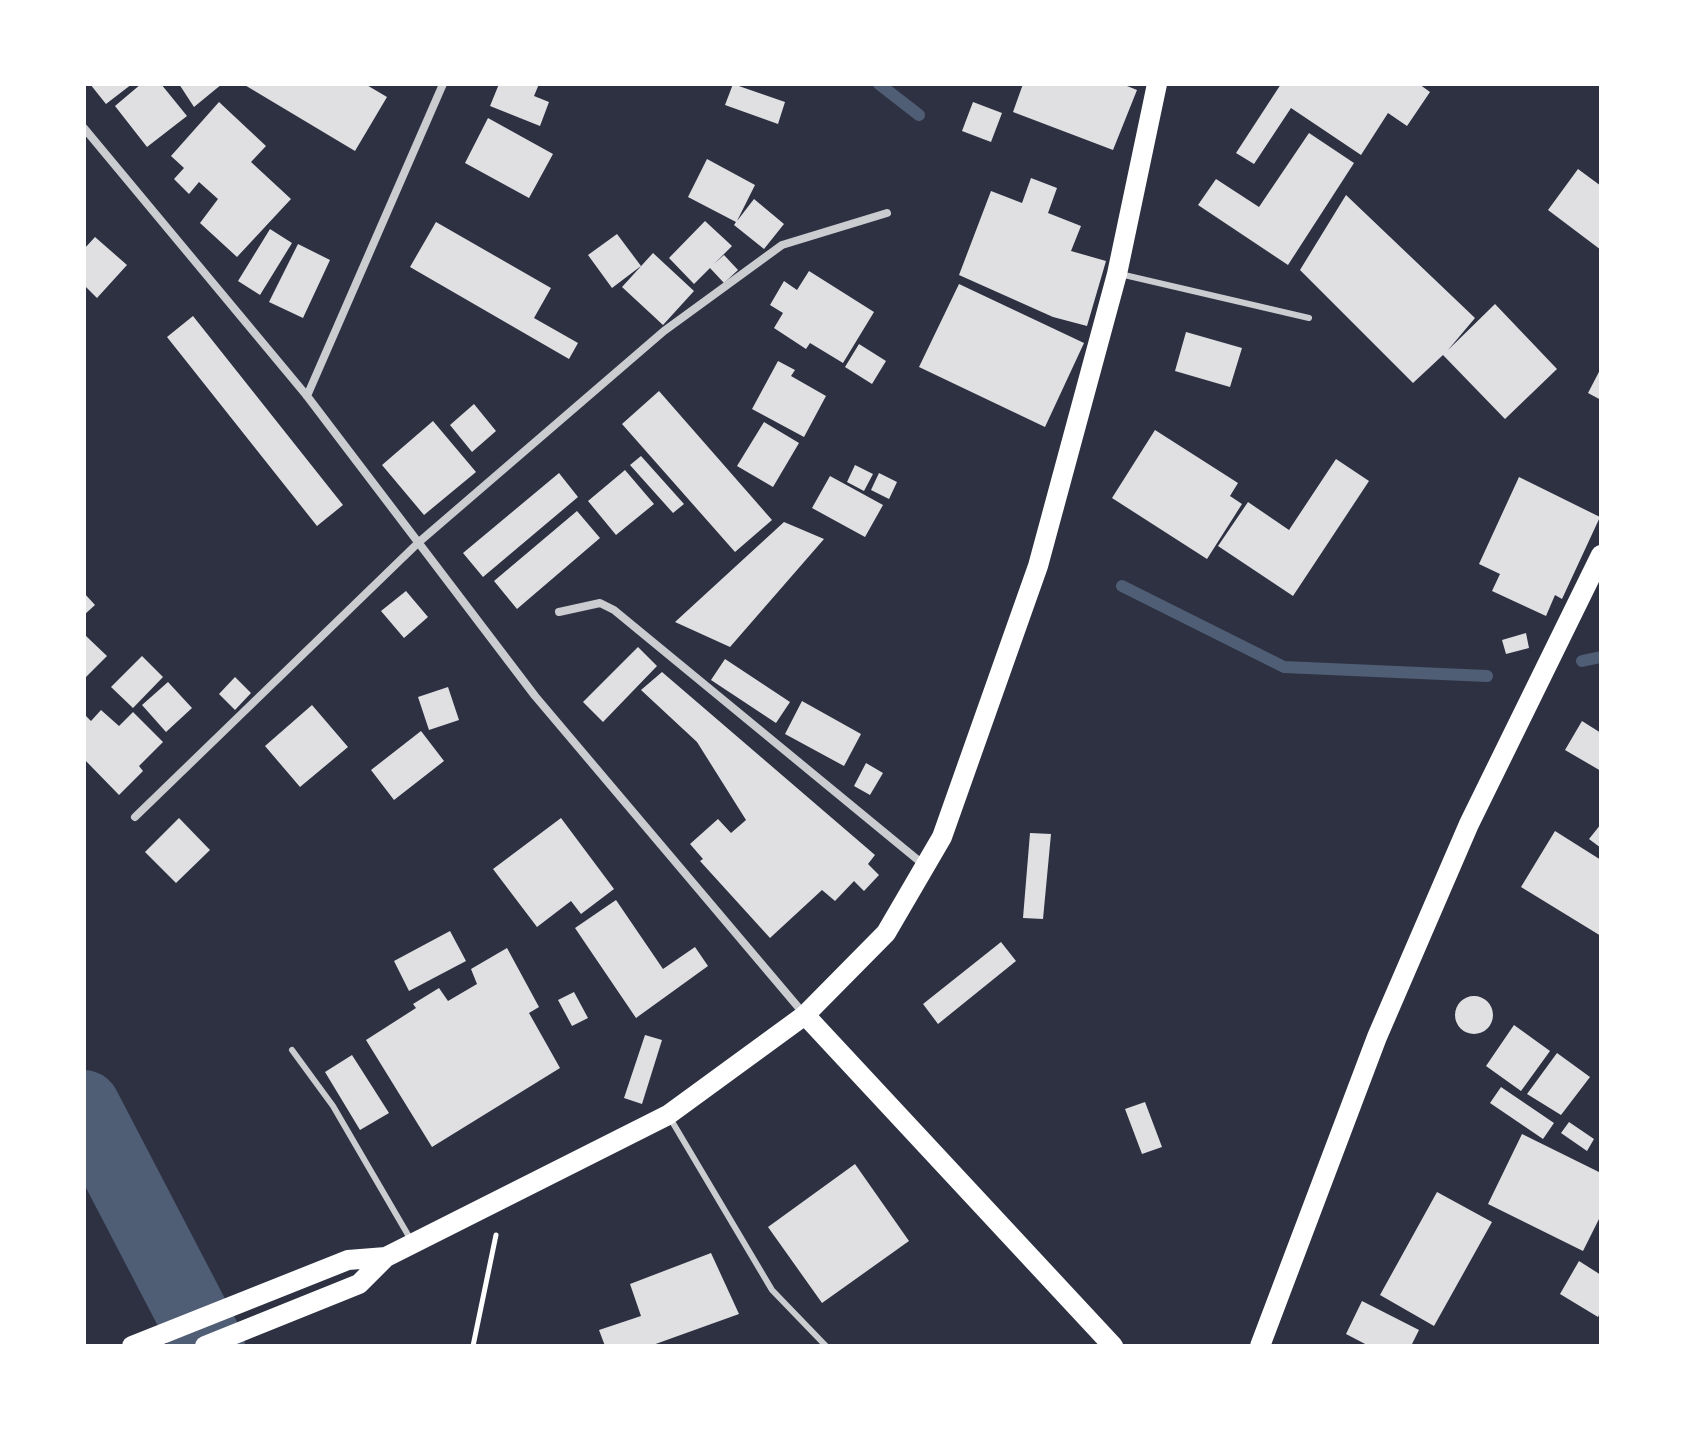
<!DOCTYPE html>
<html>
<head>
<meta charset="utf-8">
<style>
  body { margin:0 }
  #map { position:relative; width:1685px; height:1430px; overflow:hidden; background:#2d3142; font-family:Lato,sans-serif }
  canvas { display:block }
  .frame { position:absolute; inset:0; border:86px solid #fff; pointer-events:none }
</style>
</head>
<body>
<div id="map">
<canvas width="1685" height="1430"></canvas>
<div class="frame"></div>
</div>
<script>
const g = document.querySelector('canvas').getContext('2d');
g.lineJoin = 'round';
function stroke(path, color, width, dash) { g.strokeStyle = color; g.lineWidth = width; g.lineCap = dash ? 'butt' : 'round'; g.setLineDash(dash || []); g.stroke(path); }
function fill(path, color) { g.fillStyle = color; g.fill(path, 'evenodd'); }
const stream = new Path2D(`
  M879 84 919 115
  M1122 586 1284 667 1487 676
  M1582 661 1601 657`);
const river = new Path2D(`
  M84 1106 209 1346`);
const building = new Path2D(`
  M90 84H132L106 104Z
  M141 84H161L187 116 147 147 115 106Z
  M179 84H222L194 107Z
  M243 84H365L387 97 355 151Z
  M499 84H539L534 96 549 102 540 126 490 106Z
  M733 84 785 102 778 124 725 105Z
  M1023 84H1122L1137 90 1113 150 1013 112Z
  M1281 84H1419L1430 92 1407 126 1388 113 1361 155 1291 108 1254 164 1236 153Z
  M219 102 266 146 251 162 291 199 237 257 200 223 218 199 199 182 189 194 174 179 184 168 171 156Z
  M973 102 1002 113 991 142 962 131Z
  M488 118 553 154 529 198 465 163Z
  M1309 133 1354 163 1288 265 1198 205 1216 179 1259 207Z
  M707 159 755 185 737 221 754 199 784 224 764 249 734 225 736 222 688 197Z
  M1578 169 1601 186V250L1548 210Z
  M1031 178 1057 188 1048 213 1081 226 1071 251 1106 261 1087 326 1053 317 959 275 991 191 1022 203Z
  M1346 195 1475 318 1448 350 1495 304 1557 369 1505 419 1443 355 1413 383 1300 270Z
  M705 221 732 246 714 264 724 255 738 270 724 283 710 268 694 284 669 258Z
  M436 222 551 288 534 318 578 343 569 359 410 267Z
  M270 229 292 243 260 295 238 281Z
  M617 234 641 266 612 288 588 255Z
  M95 237 127 265 97 298 84 285V249Z
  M298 244 330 260 303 318 269 302Z
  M653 253 694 291 663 325 622 287Z
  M809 271 874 312 843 363 810 343 806 349 774 328 783 313 770 305 784 281 797 290Z
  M959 284 1084 343 1045 427 919 367Z
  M193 316 343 505 317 526 167 337Z
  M1186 332 1242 348 1230 387 1175 371Z
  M859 344 886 361 872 384 845 367Z
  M778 361 795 370 791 376 826 396 804 437 752 409Z
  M1601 368V400L1588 393Z
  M659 391 772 520 735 552 622 424Z
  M474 404 496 431 472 452 450 425Z
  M433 421 476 472 424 515 382 465Z
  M764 422 799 443 773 487 737 466Z
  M1155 430 1238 483 1230 496 1242 504 1207 559 1112 498Z
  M641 456 684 504 673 513 630 465Z
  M1336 459 1369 481 1293 596 1218 546 1248 502 1289 530Z
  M855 465 873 474 864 491 847 482Z
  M625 470 654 504 616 535 588 501Z
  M559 473 578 497 483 577 463 553Z
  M879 473 897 482 889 499 871 490Z
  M830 476 883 505 865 537 812 508Z
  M1519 477 1600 517 1562 599 1555 595 1546 616 1492 591 1500 574 1479 564Z
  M577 511 600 538 517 609 494 581Z
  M784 522 824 539 730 647 675 622Z
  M406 591 428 617 404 638 381 611Z
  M84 593 95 605 84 615Z
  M1526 633 1529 648 1506 654 1502 640Z
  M86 636 107 656 84 679V639Z
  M638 647 657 666 603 722 583 702Z
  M142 656 163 677 133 708 111 687Z
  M725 659 790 702 776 723 711 680Z
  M662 672 875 855 868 864 879 875 864 891 854 881 835 901 822 890 770 938 700 861 703 859 690 844 718 819 731 833 746 820 697 742 641 690Z
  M235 677 251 693 235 710 219 694Z
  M168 682 192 708 166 732 142 705Z
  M448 687 459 720 429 730 418 697Z
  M802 701 861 734 844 766 785 734Z
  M312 705 348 747 300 787 265 746Z
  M101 710 119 726 133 712 163 742 139 766 143 771 119 795 84 759V719L86 716 91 721Z
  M1582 721 1601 733V771L1565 750Z
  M421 731 444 761 394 800 371 770Z
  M866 763 883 773 870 795 854 786Z
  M179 818 210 850 176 883 145 852Z
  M561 818 614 889 581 914 571 901 537 927 493 869Z
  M1601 824V848L1589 839Z
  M1555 831 1601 860V936L1521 887Z
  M1030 833 1051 834 1043 919 1023 918Z
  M616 900 663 969 695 947 708 966 636 1018 575 928Z
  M450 931 466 961 409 991 394 961Z
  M1001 942 1016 961 938 1024 923 1004Z
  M507 948 539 1007 529 1013 560 1068 432 1147 366 1040 416 1008 413 1004 439 988 448 1001 477 984 471 969Z
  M574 992 588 1018 572 1026 558 1000Z
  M1455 1015a19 19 0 1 1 38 0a19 19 0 1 1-38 0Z
  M1514 1025 1550 1051 1521 1091 1486 1066Z
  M645 1035 662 1040 642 1104 624 1098Z
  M1557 1053 1590 1077 1561 1115 1527 1094Z
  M352 1055 389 1113 360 1130 325 1072Z
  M1501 1087 1554 1123 1543 1139 1490 1103Z
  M1145 1102 1162 1147 1142 1154 1125 1109Z
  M1569 1122 1594 1139 1587 1151 1561 1133Z
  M1522 1134 1601 1173V1215L1583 1251 1488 1204Z
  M855 1164 909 1241 822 1303 768 1227Z
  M1437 1192 1492 1222 1434 1326 1380 1295Z
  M711 1253 739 1314 650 1346H605L599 1330 641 1316 630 1284Z
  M1579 1261 1601 1275V1311L1598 1317 1560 1294Z
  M1362 1301 1419 1330 1411 1346H1369L1346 1334Z`);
const path = new Path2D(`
  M473 1346 496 1235`);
const service = new Path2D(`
  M1120 274 1309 318
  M292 1050 333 1106 411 1240
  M670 1118 772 1290 826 1346`);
const minor = new Path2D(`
  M84 128 307 396 535 696 804 1014
  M307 396 443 84
  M559 612 600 603 614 610 924 865
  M135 817 419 542 664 331 782 245 887 213`);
const primary = new Path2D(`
  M805 1015 1113 1346
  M132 1346 348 1260 386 1257
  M205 1346 359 1284 386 1257 668 1115 805 1015 886 933 942 837 1038 566 1117 274 1157 84
  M1260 1346 1377 1037 1469 824 1601 555`);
stroke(stream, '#4f5d75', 12);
stroke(river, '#4f5d75', 72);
fill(building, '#e0e0e3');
stroke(path, '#fff', 5);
stroke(service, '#caccd0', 6);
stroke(minor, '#caccd0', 8);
stroke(primary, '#fff', 20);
</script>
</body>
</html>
